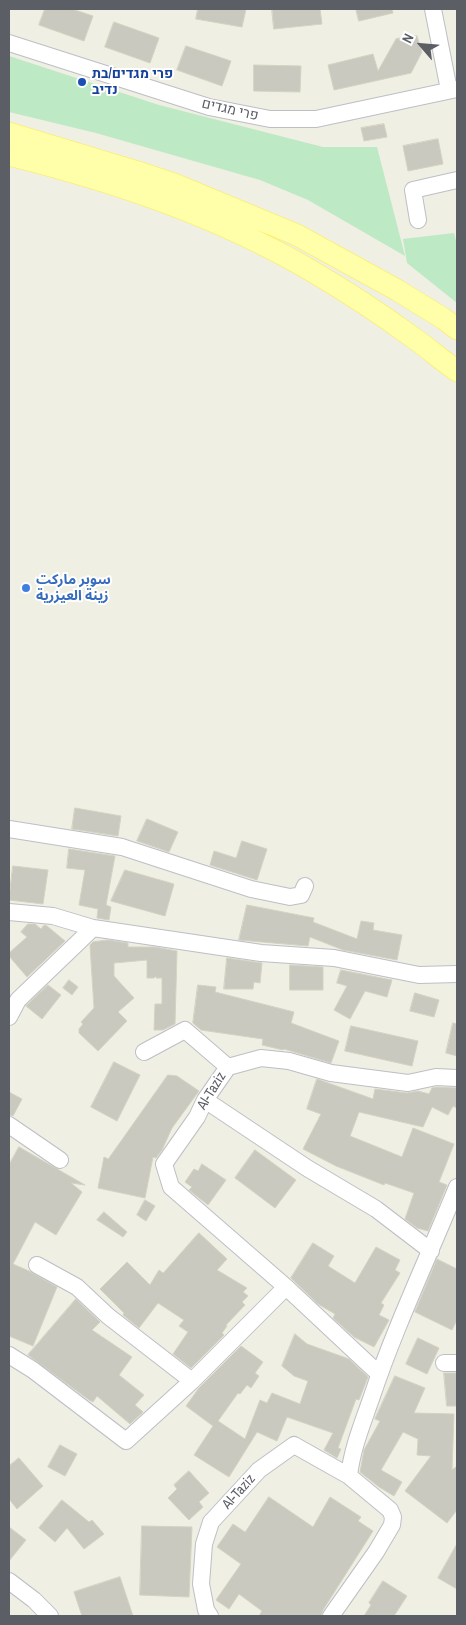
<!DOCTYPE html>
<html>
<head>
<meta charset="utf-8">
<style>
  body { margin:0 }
  #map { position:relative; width:466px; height:1625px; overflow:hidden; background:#efefe3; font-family:"Archivo Narrow",sans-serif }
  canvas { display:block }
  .frame { position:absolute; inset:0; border:10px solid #5b5e65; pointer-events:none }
  .north { position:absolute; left:396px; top:20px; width:50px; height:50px; -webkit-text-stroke:4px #fff; paint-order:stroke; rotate:297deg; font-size:14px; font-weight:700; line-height:20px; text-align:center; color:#5b5e65 }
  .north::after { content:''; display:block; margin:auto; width:18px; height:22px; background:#5b5e65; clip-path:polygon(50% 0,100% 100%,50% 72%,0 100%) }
</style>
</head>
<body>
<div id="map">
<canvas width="466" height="1625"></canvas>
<div class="frame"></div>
<div class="north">N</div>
</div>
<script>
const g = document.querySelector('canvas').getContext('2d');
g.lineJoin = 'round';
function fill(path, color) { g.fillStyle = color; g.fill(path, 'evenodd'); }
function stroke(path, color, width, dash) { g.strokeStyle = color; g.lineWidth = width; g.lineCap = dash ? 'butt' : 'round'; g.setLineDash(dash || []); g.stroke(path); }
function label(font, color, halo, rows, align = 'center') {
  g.font = font + ' "Archivo Narrow","Noto Sans Arabic",Heebo,sans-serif'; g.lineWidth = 4; g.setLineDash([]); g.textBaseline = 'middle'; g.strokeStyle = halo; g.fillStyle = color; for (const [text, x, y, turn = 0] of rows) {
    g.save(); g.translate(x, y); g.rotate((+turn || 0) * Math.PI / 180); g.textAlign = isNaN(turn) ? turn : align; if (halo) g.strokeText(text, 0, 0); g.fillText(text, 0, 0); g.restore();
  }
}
const green = new Path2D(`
  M9 56 159 105 323 147H377L405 256 308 200 260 180 96 133 9 112Z
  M454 233 457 245V303L407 263 403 239Z`);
const building = new Path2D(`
  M45 9H72L93 16 84 41 39 25Z
  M198 9H246L242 27 196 19Z
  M272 9H320L322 24 274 29Z
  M356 9H392L393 13 359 21Z
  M114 22 159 38 150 63 105 47Z
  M417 36 422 52 411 73 334 90 328 65 373 54 378 71 396 39Z
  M186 46 231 61 222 86 177 70Z
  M254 65 301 66 300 92 254 91Z
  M384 124 387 137 364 141 361 128Z
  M438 139 443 164 408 171 403 146Z
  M75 808 121 816 118 836 72 829Z
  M147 819 178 832 169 852 137 841Z
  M242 841 267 849 257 880 210 865 214 851 236 858Z
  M69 849 115 856 106 905 111 907 109 920 97 918 98 909 79 905 85 870 67 868Z
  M13 866 48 870 43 904 9 900Z
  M125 870 174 884 165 916 111 901Z
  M247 905 314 918 313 922 357 939 361 921 374 923 373 930 402 935 397 960 343 950 310 937 308 946 239 940Z
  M28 924H35L41 929 44 925 47 926 65 941 27 977 9 956V953L27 937 21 932Z
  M108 940 128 943V947H155L177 951 175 1024 163 1030H154L155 1004H162V978H156V976L154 978H147V960L114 963V976L134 998 118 1012 127 1021 98 1051 79 1033V1029L83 1024 81 1022 94 1008 90 945 93 942Z
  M227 958 262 963 260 983 254 982 253 989H224Z
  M290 965 323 967V990H290Z
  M341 970 392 980 387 997 365 991 350 1019 334 1010 347 986 337 983Z
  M69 980 78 987 72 995 63 988Z
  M48 985 61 995 42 1019 26 1006Z
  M198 985 216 987 215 992 294 1012 291 1023 339 1041 331 1063 284 1049 283 1050 262 1045 263 1039 201 1030 193 1023Z
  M415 993 439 1000 434 1017 410 1011Z
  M453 1023 457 1024V1056L446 1053Z
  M351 1026 418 1041 412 1066 345 1051Z
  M114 1062 140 1075 117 1121 91 1107Z
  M168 1075 177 1076 199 1091 172 1128 162 1150 156 1158 153 1157 145 1198 98 1188 104 1157 108 1159Z
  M317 1079 373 1099 375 1089 407 1093 418 1091 429 1094 432 1088 437 1087 457 1088V1108L453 1106 448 1115 432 1107 423 1127 359 1112 350 1136 402 1157 413 1128 454 1144 439 1182 447 1185 428 1231 417 1228 405 1219 414 1193 385 1183 384 1185 336 1166 303 1149 321 1114 307 1109Z
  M9 1092 22 1099 13 1116 9 1115Z
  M19 1147 85 1185 71 1183 82 1192 56 1235 35 1222 13 1264 29 1271 57 1287 33 1346 9 1336V1165Z
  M255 1150 296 1180 275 1208 235 1178Z
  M202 1164 226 1180 208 1205 189 1190 192 1187 185 1182 194 1169 198 1171Z
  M145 1200 155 1206 146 1221 137 1215Z
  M104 1212 127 1232 123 1237 97 1220Z
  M199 1233 227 1259 217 1270 247 1288 243 1292 248 1296 242 1302 245 1305 226 1325 227 1326 222 1333 224 1335 191 1368 173 1354 188 1332 179 1326 184 1320 158 1303 139 1328 123 1315 124 1313 100 1289 127 1262 150 1285 159 1270 163 1273Z
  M313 1243 334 1256 328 1266 355 1283 376 1247 400 1260 395 1270 400 1273 381 1303 384 1305 379 1315 389 1320 374 1347 354 1337 333 1318 335 1314 318 1304 291 1278Z
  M437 1259 457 1269V1320L452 1330 415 1312Z
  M76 1299 100 1322 92 1330 132 1357 119 1375 144 1395 135 1405 143 1412 130 1424 97 1396 93 1402 89 1400 28 1355Z
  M295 1334 307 1344 349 1359 368 1377 359 1400 356 1399 338 1448 341 1449 337 1458 324 1450 333 1433 287 1417 277 1441 257 1432 229 1477 194 1455 213 1426 186 1406 199 1388 241 1346 263 1362 255 1373 259 1376 251 1388 247 1385 240 1394 238 1393 218 1421 245 1439 260 1400 267 1403 272 1393 300 1404 308 1381 294 1376 282 1366Z
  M418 1338 439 1348 427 1374 406 1364Z
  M444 1373H457V1406H447Z
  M395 1376 425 1388 414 1413 454 1414 452 1470 457 1466V1510L447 1523 405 1491 431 1456 417 1455 418 1439 403 1432 381 1470 402 1482 394 1496 379 1487 360 1472 364 1450 380 1421 375 1419Z
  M60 1445 77 1454 65 1476 48 1467Z
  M19 1458 43 1486 17 1509 9 1499V1466Z
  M189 1471 209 1493 199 1502 203 1507 189 1520 168 1498 177 1489 174 1485Z
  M269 1497 313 1527 330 1497 361 1517 358 1521 373 1531 323 1610 321 1616H259L262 1611 239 1594 229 1609 216 1600 241 1564 217 1547 233 1524 245 1532Z
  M62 1500 89 1522 92 1520 104 1534 84 1549 67 1528 55 1542 39 1528Z
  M142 1526 192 1527 189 1597 140 1595Z
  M9 1527 26 1540 9 1561Z
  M457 1544V1589L438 1578Z
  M120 1577 133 1616H82L74 1592Z
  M383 1581 407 1596 394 1616H364L371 1605 369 1603Z`);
const minor = new Path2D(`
  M433 9 449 90
  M9 43 209 107 270 119H316L457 89
  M418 220 413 190 457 180
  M9 829 122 847 251 889 290 897 301 895 305 886
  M9 912 53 916 93 928
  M9 1017 18 1000 93 928 261 953 334 958 419 975 457 974
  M144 1052 185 1030 228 1067
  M205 1100 307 1168 376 1209 431 1251
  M9 1125 60 1160
  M37 1265 77 1287 108 1316 192 1381
  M9 1355 33 1370 126 1441 192 1381 286 1287
  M444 1363H457
  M379 1374 286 1287 171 1187 164 1164 197 1117 205 1100 228 1067 261 1058 289 1061 331 1073 408 1083 436 1077 457 1078
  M349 1476C352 1449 362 1425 371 1399 395 1327 428 1258 457 1187
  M9 1581 34 1600 50 1616
  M210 1616 206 1610 201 1584 204 1544 211 1522 259 1470 294 1445 349 1476 390 1510 393 1517 392 1525 376 1552 331 1616`);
const major = new Path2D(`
  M9 133 138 172 174 184 297 235 397 290 444 319 457 329
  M9 155C113 181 216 215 310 270 346 291 381 314 415 339 429 349 443 361 457 371`);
const markers = [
  [82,82,5,"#1a4fb4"],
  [26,588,5,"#3f7fe0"]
];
const transitNames = [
  ["פרי מגדים/בת",92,74],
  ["נדיב",92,90]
];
const streetNames = [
  ["פרי מגדים",230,110,13],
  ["Al-Taziz",212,1091,-58],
  ["Al-Taziz",239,1492,-48]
];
const shopNames = [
  ["سوبر ماركت",36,580],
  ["زينة العيزرية",36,596]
];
fill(green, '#bde9c5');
fill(building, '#cac9c0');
stroke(building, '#d4d2c0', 1);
stroke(minor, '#bdbfc5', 18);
stroke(major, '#feeb4d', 22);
stroke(minor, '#fff', 16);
stroke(major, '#feffa8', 21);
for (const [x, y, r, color] of markers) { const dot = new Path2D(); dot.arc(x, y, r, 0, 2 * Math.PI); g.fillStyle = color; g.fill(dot); stroke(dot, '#fff', 2); }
label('bold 14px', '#164399', '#fff', transitNames, 'left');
label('14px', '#5b5e65', '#fff', streetNames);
label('bold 14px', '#366cbe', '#fff', shopNames, 'left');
</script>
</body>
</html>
